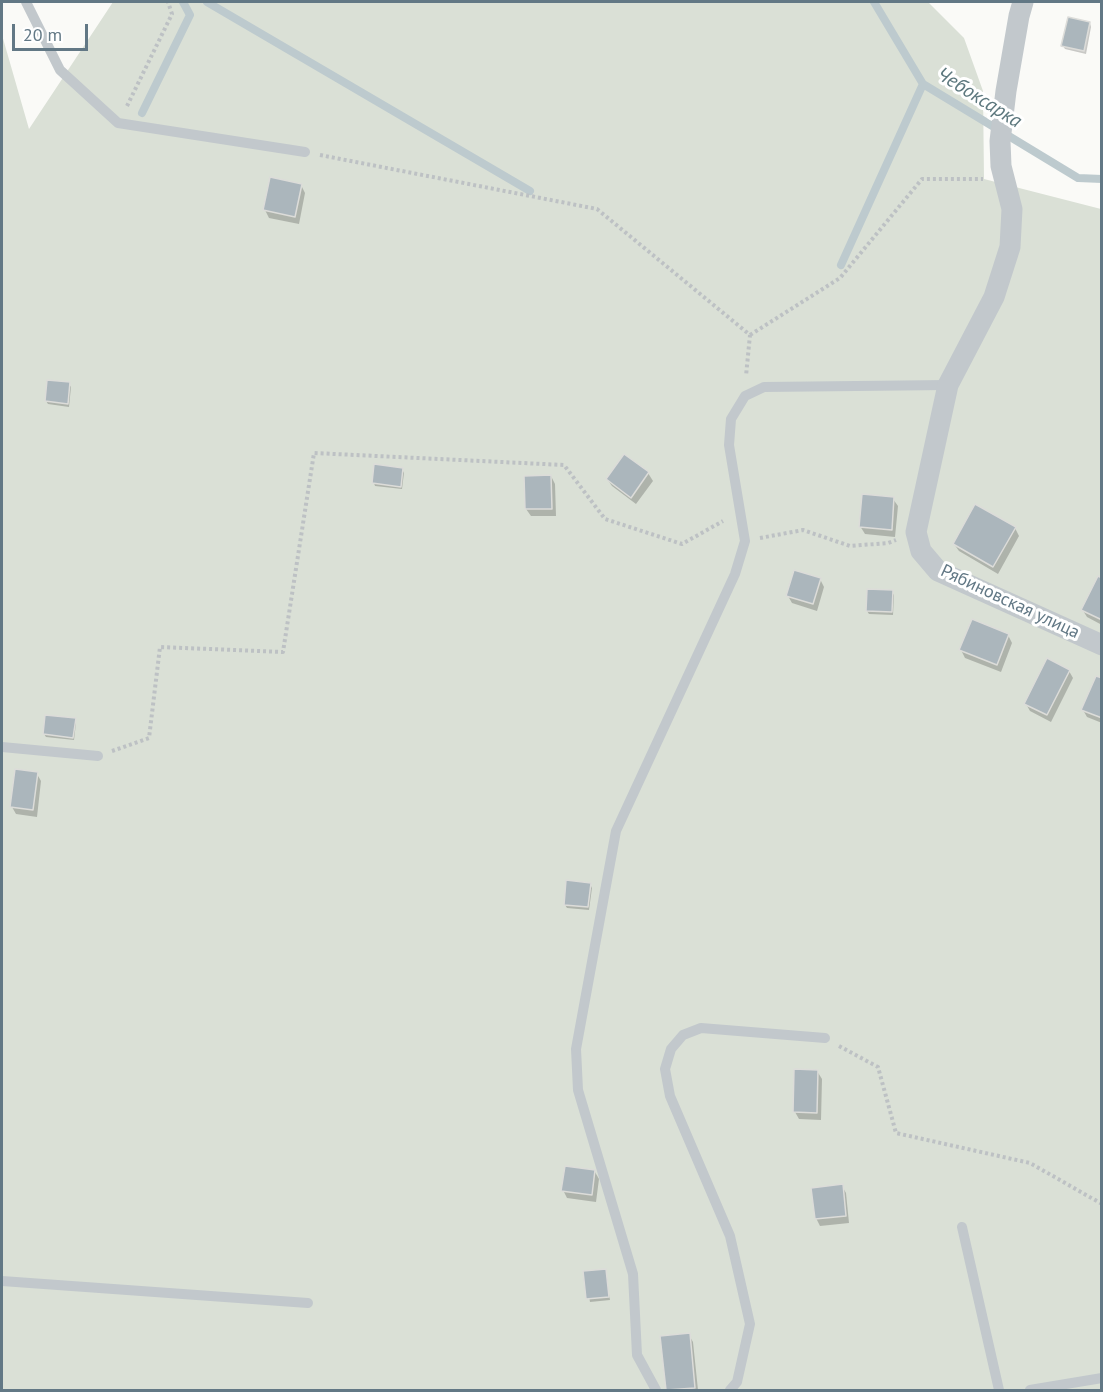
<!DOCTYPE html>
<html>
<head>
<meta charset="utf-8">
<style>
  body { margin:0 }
  #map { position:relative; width:1103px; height:1392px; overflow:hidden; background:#fafaf7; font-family:"PT Sans",sans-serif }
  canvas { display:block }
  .frame { position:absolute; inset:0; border:3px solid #627885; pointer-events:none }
  .scale { position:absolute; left:12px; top:24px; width:76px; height:27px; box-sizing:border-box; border:3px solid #627885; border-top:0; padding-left:8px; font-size:18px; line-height:21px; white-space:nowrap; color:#627885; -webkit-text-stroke:4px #fff; paint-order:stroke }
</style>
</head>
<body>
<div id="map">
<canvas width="1103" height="1392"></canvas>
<div class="frame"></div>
<div class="scale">20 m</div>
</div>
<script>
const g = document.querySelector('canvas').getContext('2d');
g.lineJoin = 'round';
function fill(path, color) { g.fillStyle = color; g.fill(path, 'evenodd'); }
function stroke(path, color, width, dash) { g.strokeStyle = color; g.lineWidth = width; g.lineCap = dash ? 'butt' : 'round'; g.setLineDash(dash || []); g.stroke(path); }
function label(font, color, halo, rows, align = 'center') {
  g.font = font + ' "PT Sans",sans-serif'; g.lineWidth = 6; g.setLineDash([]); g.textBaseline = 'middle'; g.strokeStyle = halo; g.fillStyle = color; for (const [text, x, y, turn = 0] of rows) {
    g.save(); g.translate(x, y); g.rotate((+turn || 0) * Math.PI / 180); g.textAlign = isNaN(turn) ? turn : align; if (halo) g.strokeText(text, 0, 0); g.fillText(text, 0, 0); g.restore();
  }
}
const green = new Path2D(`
  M113 2H928L964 38 983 91 984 179 1101 209V1390H2V35L29 129Z`);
const shadow = new Path2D(`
  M1090 23 1091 27 1086 54 1065 49 1063 46Z
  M301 185 305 193 299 224 269 218 265 210Z
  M69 384 71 387 69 407 48 404 46 401Z
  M624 456 648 473 653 481 636 504 612 486 607 479Z
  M402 469 404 473 402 489 375 486 374 483Z
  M551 476 555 484 556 516H531L526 509Z
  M893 499 898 506 895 537 865 534 860 526Z
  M1015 528 1019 536 998 574 959 551 954 544Z
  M820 579 824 587 817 611 792 603 788 596Z
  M1102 579V625L1087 617 1082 609Z
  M892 592 894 595 893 615 869 614 867 611Z
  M1008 635 1012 643 1001 672 965 658 961 650Z
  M1069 671 1073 678 1051 722 1030 711 1026 704Z
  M1102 680V723L1087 717 1083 710Z
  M75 720 76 723 74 740 46 737 44 734Z
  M37 774 41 781 37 817 16 814 12 807Z
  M590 884 592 888 589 910 567 908 565 905Z
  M817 1071 822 1079 821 1120 799 1119 795 1112Z
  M595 1172 599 1179 596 1202 567 1198 563 1190Z
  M842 1186 846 1193 849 1223 820 1226 816 1218Z
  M605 1270 610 1300 590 1302 585 1273Z
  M689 1335 693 1342 698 1390H667L662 1337Z`);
const stream = new Path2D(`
  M207 2 530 191
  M874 2 923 84 1078 178 1102 179
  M142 113 190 15 183 2
  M841 265 923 84`);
const building = new Path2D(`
  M1068 17 1090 22 1084 51 1061 46Z
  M270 177 302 184 295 217 263 210Z
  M47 380 70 382 68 404 45 401Z
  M624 454 649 472 631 498 606 479Z
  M374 464 403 468 401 487 372 483Z
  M551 475 552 509H525L524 476Z
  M862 494 894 497 892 530 859 527Z
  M975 504 1016 527 993 567 953 544Z
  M794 570 821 578 813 604 786 596Z
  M1098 576 1102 578V620L1081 610Z
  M867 589 893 590 892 612 866 611Z
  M972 619 1009 634 997 665 959 650Z
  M1047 658 1070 670 1047 715 1024 704Z
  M1096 676 1102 678V718L1081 710Z
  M45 715 76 718 73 738 43 734Z
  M15 769 38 772 33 810 10 807Z
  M566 880 591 883 588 907 564 905Z
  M794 1069 818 1070 817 1113 793 1112Z
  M565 1166 595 1170 592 1195 561 1191Z
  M843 1184 846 1216 815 1219 811 1188Z
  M606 1269 609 1297 586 1299 583 1271Z
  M690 1333 695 1388 666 1390 660 1336Z`);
const path = new Path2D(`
  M127 106 172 14 168 2
  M320 155 597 209 750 335 746 376
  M750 335 840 278 922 179H983
  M760 538 803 530 850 546 888 543 896 540
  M112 751 149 738 160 647 283 652 314 453 564 465 605 519 682 544 723 521
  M839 1046 878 1067 896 1133 1030 1163 1102 1204`);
const service = new Path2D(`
  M26 2 60 70 118 123 305 152
  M2 747 98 756
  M962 1227 999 1390
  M2 1281 308 1303
  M656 1390 637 1355 633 1274 578 1090 576 1049 616 831 735 574 745 541 729 445 731 419 745 396 764 387 948 385
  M730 1390 737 1382 750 1324 730 1236 670 1096 665 1069 671 1049 683 1035 701 1028 825 1038
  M1030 1390 1102 1378`);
const minor = new Path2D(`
  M1023 2 1019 16 1006 91 1000 141 1001 166 1012 209 1010 247 994 297 948 385 916 532 921 551 938 571 1102 645`);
const streetNames = [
  ["Рябиновская улица",1010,602,25]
];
const waterNames = [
  ["Чебоксарка",979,98,32]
];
fill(green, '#dae0d6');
fill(shadow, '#0003');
stroke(stream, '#bdcace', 8);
fill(building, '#abb6bc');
stroke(building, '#dcdcd9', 1.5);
stroke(path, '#bdc1c4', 4, [3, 3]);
stroke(service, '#c2c8cc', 10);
stroke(minor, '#c2c8cc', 21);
label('18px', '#627885', '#fff', streetNames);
label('italic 20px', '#5d787e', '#fff', waterNames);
</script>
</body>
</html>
